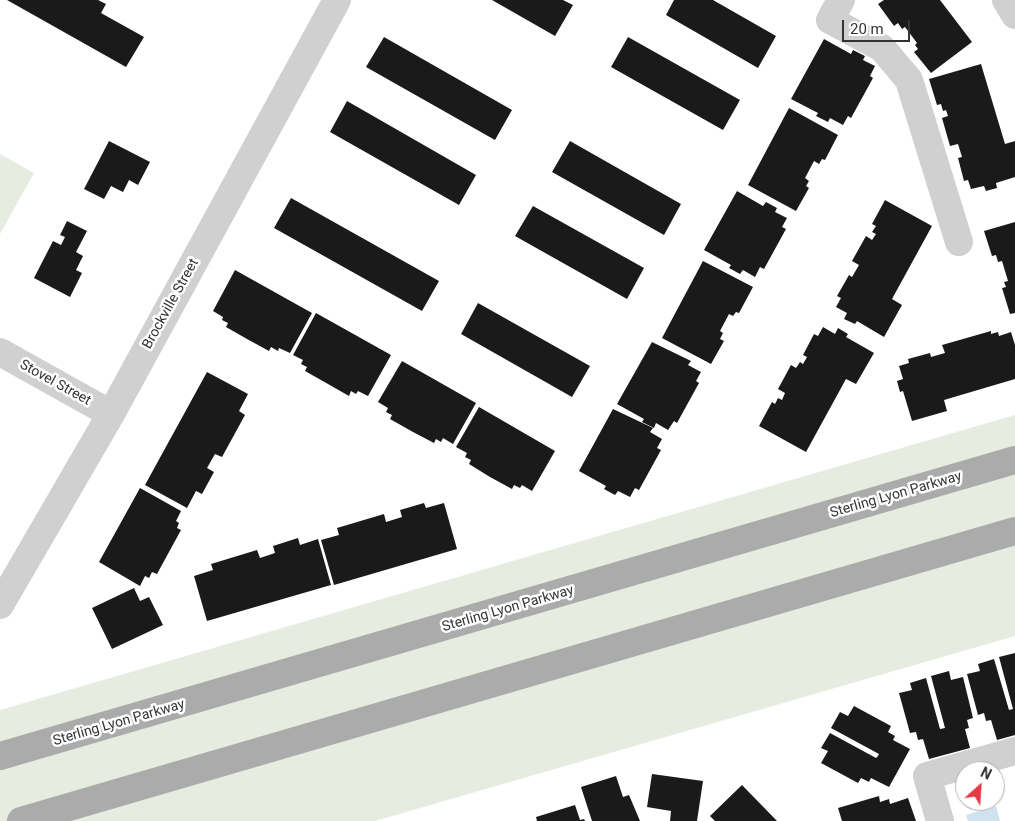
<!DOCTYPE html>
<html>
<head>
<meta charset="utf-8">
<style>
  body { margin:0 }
  #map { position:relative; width:1015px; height:821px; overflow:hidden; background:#fff; font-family:Roboto,sans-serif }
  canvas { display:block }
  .north { position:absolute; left:955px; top:761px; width:50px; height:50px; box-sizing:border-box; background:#fff; border:1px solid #adadad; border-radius:50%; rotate:26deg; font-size:14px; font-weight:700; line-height:20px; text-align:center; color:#333 }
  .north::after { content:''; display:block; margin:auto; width:18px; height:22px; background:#e63946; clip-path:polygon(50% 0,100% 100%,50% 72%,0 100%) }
  .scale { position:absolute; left:842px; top:20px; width:68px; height:22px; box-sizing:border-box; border:2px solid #333; border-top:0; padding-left:6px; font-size:15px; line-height:18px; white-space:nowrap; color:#333; -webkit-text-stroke:4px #fff; paint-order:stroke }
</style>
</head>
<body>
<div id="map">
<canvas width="1015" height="821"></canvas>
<div class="north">N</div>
<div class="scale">20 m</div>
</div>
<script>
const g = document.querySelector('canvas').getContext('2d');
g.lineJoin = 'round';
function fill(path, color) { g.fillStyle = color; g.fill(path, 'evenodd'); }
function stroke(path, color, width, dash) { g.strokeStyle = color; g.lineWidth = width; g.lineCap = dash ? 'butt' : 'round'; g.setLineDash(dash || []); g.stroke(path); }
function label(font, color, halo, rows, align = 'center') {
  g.font = font + ' Roboto,sans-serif'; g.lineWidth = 5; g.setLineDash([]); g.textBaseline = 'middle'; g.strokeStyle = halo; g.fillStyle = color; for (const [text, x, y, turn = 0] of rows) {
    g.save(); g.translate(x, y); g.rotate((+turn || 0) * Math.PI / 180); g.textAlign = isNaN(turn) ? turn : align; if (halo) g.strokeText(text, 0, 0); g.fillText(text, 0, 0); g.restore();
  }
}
const green = new Path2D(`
  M0 154 34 173 0 234Z
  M1015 415V636L375 821H0V710Z`);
const water = new Path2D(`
  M996 806 1000 821H968L966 815Z`);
const building = new Path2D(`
  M7 0H98L106 4 101 13 144 37 126 67Z
  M492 0H563L573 5 555 36Z
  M674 0H713L776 36 758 68 666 15Z
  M884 0H940L972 42 931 73 914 52 918 49 915 45 917 43 905 27 902 29 898 23 894 26 878 4Z
  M384 37 512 110 495 140 366 67Z
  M628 37 740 100 723 130 611 67Z
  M824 39 851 54 853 50 865 56 863 60 875 66 870 76 873 78 851 118 848 116 843 125 830 118 828 122 816 116 818 113 791 99Z
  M981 64 1005 144 1015 141V177L996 183 997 188 986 191 984 186 971 189 968 180 964 181 958 158 962 157 958 144 950 146 942 118 948 116 946 110 943 111 941 104 937 105 929 79Z
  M347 101 476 175 459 205 330 132Z
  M789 108 838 135 825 160 822 159 819 164 814 161 805 178 809 181 806 186 809 188 796 211 748 185Z
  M109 141 150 162 138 185 129 180 123 192 111 186 104 199 84 189Z
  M570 141 681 204 664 235 552 172Z
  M737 191 763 206 766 202 777 208 775 212 787 218 782 227 786 229 764 269 760 267 755 277 743 270 740 274 729 268 731 265 704 250Z
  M291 198 439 281 422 311 274 228Z
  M885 200 932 226 892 299 902 305 884 337 857 321 855 324 844 319 847 313 836 307 841 298 837 296 849 275 852 277 859 265 852 261 866 236 872 240 876 234 872 232 876 226 872 224Z
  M533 206 644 268 627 299 515 236Z
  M67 221 87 231 76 252 83 256 76 270 82 273 70 297 34 278 53 241 61 245 65 237 60 235Z
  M1015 222V313L1010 314 1002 288 1006 287 1004 282 1008 281 1002 261 998 262 996 255 992 256 984 231Z
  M703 261 753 287 739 313 736 312 733 316 729 314 720 331 723 333 720 339 724 341 711 364 662 338Z
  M235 270 312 313 290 353 279 348 278 351 271 347 269 351 247 339 226 327 228 323 222 320 223 317 213 311Z
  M478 303 590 366 572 397 461 334Z
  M316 313 391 355 368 396 358 391 356 394 351 391 349 396 328 384 305 371 307 367 301 364 303 360 293 355Z
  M823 327 835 334 838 328 848 334 846 337 874 353 856 384 846 379 806 452 759 426 772 402 775 404 778 398 782 400 785 393 778 389 791 365 796 368 800 362 803 364 807 357 803 355 814 334 818 336Z
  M991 331V334L998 332 999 336 1011 332 1015 345V379L944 400 947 411 912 421 903 391 900 392 897 381 903 379 899 366 909 363 908 359 930 353 931 357 945 353 942 345Z
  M652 342 691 361 688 365 701 372 696 381 699 383 677 423 674 421 668 430 656 423 654 428 642 422 644 419 617 404Z
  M402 361 476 403 453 444 443 438 441 442 436 439 434 443 413 432 390 419 392 415 386 412 388 408 378 402Z
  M207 372 248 394 239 411 245 415 222 457 215 454 207 468 214 472 202 494 196 491 187 508 145 485Z
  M479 407 555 451 532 491 522 485 520 488 514 485 512 489 490 477 469 464 471 460 465 457 467 453 456 447Z
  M613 409 653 428 650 432 662 439 657 448 661 450 639 490 635 488 630 497 618 491 615 495 604 489 606 486 579 471Z
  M140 488 181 511 176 521 179 523 177 528 181 530 157 574 152 572 149 578 145 576 140 586 99 562Z
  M424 503 426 508 444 503 457 549 334 585 321 540 339 535 337 528 384 514 386 522 402 517 400 510Z
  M298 538 300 545 318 539 331 585 207 621 194 576 213 570 211 564 257 550 260 558 275 553 273 546Z
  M134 588 140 601 149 597 163 625 112 649 92 608Z
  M1015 653V735L997 740 991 720 986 721 984 713 978 715 967 674 980 671 978 664 994 659 1009 710 1013 709 999 657Z
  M949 671 951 680 963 677 973 718 967 720 969 728 965 729 970 748 929 759 923 739 918 740 916 732 910 733 899 693 912 690 910 683 926 678 940 729 945 728 931 676Z
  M854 706 891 726 888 732 895 736 893 740 910 749 889 787 871 778 869 782 861 778 858 783 821 763 828 751 821 748 830 733 876 758 878 756 879 754 831 728 840 712 848 716Z
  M652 774 703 781 697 821H670L671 811 647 807Z
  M616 776 623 797 629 795 640 821H592L581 787Z
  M742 785 777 821H715L710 816Z
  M879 796 880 802 889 799 890 804 908 798 916 821H842L838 808Z
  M575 805 580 820 584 819 585 821H537L536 817Z`);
const minor = new Path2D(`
  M841 0 830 20 882 48 909 80 959 242
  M1006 0 1015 15
  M0 352 111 414
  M0 605 111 414 337 0
  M940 821 927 776 1015 751`);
const major = new Path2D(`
  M0 756 1015 460
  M21 821 1015 531`);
const streetNames = [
  ["Brockville Street",171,304,-61],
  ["Stovel Street",55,383,29],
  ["Sterling Lyon Parkway",896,495,-16],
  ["Sterling Lyon Parkway",508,609,-16],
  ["Sterling Lyon Parkway",119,723,-16]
];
fill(green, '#e6ecdf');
fill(water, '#cfe2ee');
fill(building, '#1a1a1a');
stroke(minor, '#d0d0d0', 28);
stroke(major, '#ababab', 28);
label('14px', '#333', '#fff', streetNames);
</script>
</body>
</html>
